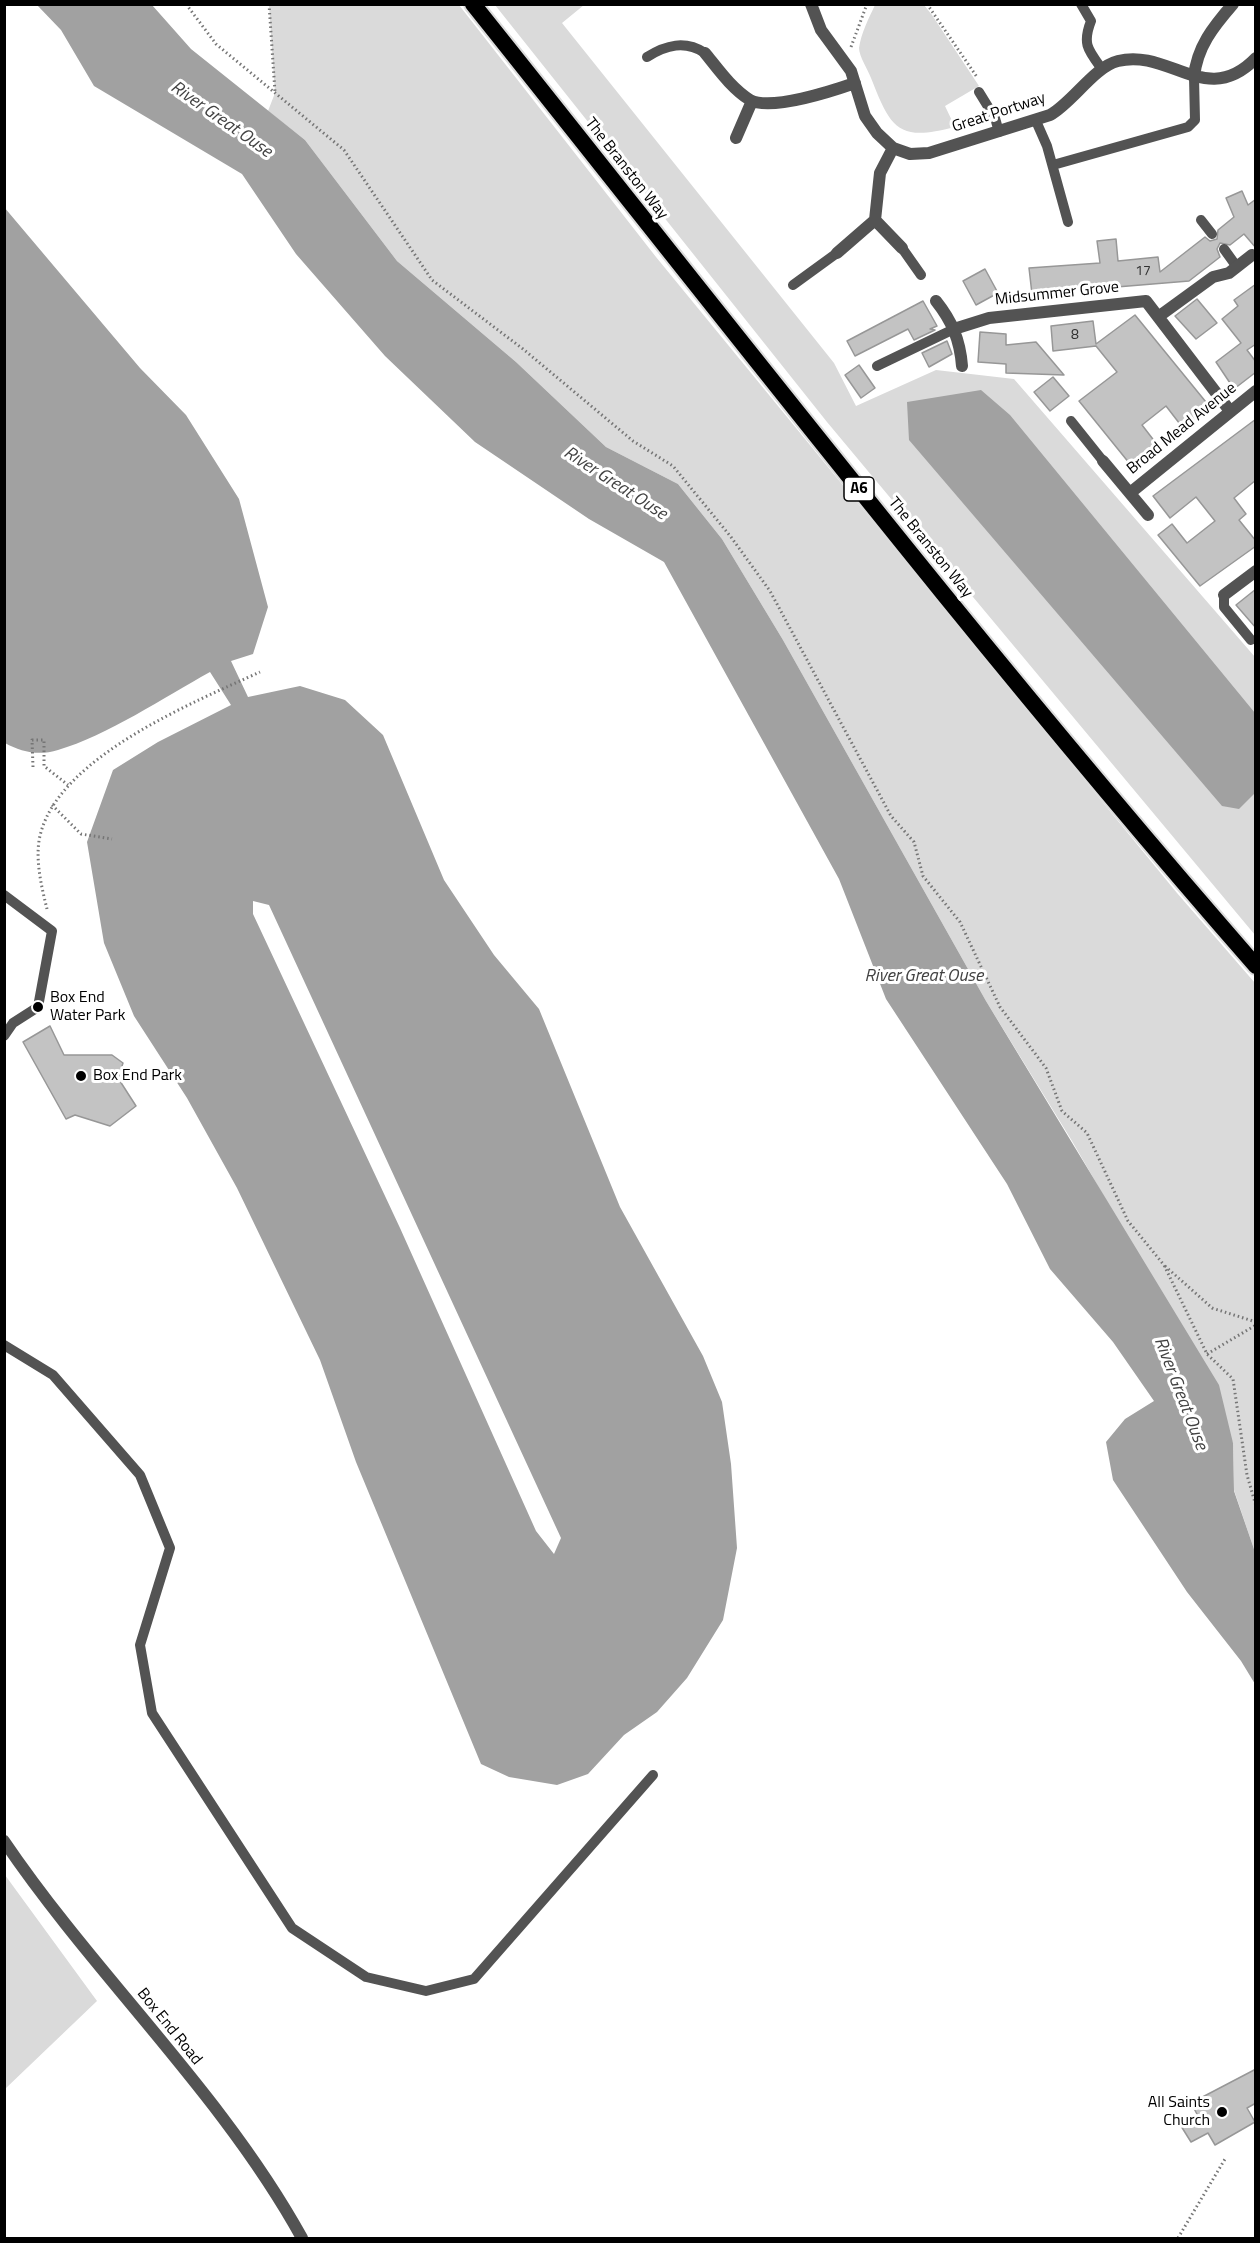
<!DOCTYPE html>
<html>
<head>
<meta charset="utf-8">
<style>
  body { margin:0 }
  #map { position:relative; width:1260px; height:2243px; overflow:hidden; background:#fff; font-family:"Titillium Web",sans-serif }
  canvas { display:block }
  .frame { position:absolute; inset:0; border:6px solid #000; pointer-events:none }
</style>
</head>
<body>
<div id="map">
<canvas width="1260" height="2243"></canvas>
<div class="frame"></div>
</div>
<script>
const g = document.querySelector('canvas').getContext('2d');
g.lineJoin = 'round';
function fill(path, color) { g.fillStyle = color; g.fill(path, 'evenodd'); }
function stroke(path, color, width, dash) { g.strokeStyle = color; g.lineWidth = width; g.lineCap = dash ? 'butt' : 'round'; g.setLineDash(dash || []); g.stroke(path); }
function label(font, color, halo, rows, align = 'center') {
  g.font = font + ' "Titillium Web",sans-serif'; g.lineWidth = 6; g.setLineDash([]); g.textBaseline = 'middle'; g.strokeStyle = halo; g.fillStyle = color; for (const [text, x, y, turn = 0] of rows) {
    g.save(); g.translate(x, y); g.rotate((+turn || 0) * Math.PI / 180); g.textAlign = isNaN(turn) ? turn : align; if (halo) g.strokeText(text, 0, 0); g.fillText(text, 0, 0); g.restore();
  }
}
const green = new Path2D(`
  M269 5H459L656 257 1177 893 1255 983V1552L1234 1490 1233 1443 1124 1231 1072 1141 986 1001 783 640 722 539 678 484 606 447 516 362 397 261 305 140 268 111 275 93Z
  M495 5H584L562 23 834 363 856 406 936 370 1014 379 1255 657V935L827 422Z
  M875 5H924L932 15 979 86 945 106 955 127C898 142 891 129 871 78 868 70 859 56 859 48 861 33 869 18 875 5Z
  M5 1875 97 2001 5 2089H4Z`);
const water = new Path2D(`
  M37 5H152L191 49 305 140 397 261 516 362 606 447 678 484 722 539 783 640 986 1001 1219 1385 1233 1443 1234 1491 1255 1552V1684L1241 1661 1187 1592 1113 1480 1106 1442 1125 1419 1154 1401 1113 1342 1050 1269 1007 1184 886 999 839 879 664 562 589 519 475 442 385 356 296 254 242 174 94 86 61 30Z
  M4 207 140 368 186 415 239 499 268 607 253 654 231 661 248 697 300 686 345 700 383 735 444 880 494 955 539 1009 620 1207 703 1356 722 1402 731 1464 737 1548 723 1620 687 1678 657 1712 624 1735 588 1774 557 1785 509 1777 481 1764 356 1462 320 1360 237 1188 187 1098 134 1016 104 943 87 842 113 770 158 742 231 705 210 672C165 697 106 736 58 750 39 756 21 752 5 743ZM253 901 269 905 561 1538 554 1554 536 1531 400 1228 253 914Z
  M981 390 1010 415 1255 713V793L1239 809 1222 806 909 440 907 402Z`);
const building = new Path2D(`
  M1242 191 1248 205 1256 199V248L1244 234 1230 245 1220 243 1217 249 1220 257 1189 281 1032 294 1029 268 1100 263 1097 241 1116 239 1118 261 1158 257 1160 272 1205 237 1210 241 1217 239 1218 230 1234 217 1226 198Z
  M985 269 998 293 976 305 963 281Z
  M1256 284V344L1247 350 1256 362V372L1234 389 1216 362 1241 343 1222 319 1238 306 1234 300Z
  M1197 299 1217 323 1196 339 1175 316Z
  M923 301 937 326 930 329 935 330 914 340 908 329 855 356 847 341Z
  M1135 315 1210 407 1183 428 1166 406 1142 425 1159 447 1134 469 1079 401 1117 372 1096 346 1053 351 1051 326 1093 321 1096 344Z
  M980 332 1006 334V345L1036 342 1064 375 1006 373V364L978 362Z
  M947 341 952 354 929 367 922 353Z
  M859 365 875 388 861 398 845 375Z
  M1053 377 1069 396 1050 411 1034 392Z
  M1256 419V480L1234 498 1246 514 1239 520 1256 541V546L1200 586 1158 535 1172 524 1187 543 1215 521 1196 497 1170 518 1153 496Z
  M1256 589V628L1236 605Z
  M50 1026 64 1055H112L123 1063 118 1078 136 1106 110 1126 75 1115 66 1119 23 1042Z
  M1256 2069V2103L1247 2108 1255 2122 1215 2145 1208 2133 1191 2142 1181 2126 1198 2116 1191 2103Z`);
const path = new Path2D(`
  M186 4 216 44 344 150 432 280 523 349 633 441 673 466 731 537 770 591 891 816 914 842 923 876 960 922 1000 1007 1046 1068 1062 1111 1087 1133 1128 1221 1164 1265 1207 1354 1233 1379 1247 1475 1256 1506
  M269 4 275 92
  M927 4 977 77
  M851 47 867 4
  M33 767 32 740H44V766L68 785
  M52 805 81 834 112 839
  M47 909C41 885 34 855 41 832 62 756 194 702 260 672
  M1165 1266 1212 1308 1256 1322
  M1207 1354 1256 1325
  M1178 2238 1225 2159`);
const service = new Path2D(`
  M1081 4 1091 21C1082 44 1088 50 1102 69
  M647 57C666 45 685 40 705 53
  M979 92 995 118 999 132
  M1036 121 1047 146 1068 222
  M1053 165 1188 127 1195 120 1194 77
  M1201 220 1212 234
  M902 248 921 275
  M1224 249 1237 267
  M793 285 837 253
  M877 366 954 329
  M1071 421 1103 461
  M1224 595V607L1251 640
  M4 895 52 931 38 1007 13 1023 4 1036
  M4 1345 53 1375 140 1475 170 1548 140 1645 152 1713 292 1928 366 1977 426 1991 474 1979 653 1775`);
const minor = new Path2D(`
  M811 4 821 30 851 71 865 116 877 133 893 148 910 154 929 153 1050 115C1073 102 1094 67 1118 61 1169 48 1207 109 1256 58
  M705 53C718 69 732 89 750 100 771 111 832 91 855 83
  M1194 77C1197 47 1213 27 1233 4
  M736 138 752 101
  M875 220 902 248
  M837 253 875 220 880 173 893 148
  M936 301C952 321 960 340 962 366
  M1158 317 1213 277 1229 273 1252 255
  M954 329 989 318 1146 301 1230 411
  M1103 461 1148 515
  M1130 493 1256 391
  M1224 595 1256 571`);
const tertiary = new Path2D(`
  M4 1841C97 1978 222 2093 302 2238`);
const trunk = new Path2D(`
  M473 4C731 327 984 655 1256 966`);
const markers = [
  [38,1007,6,"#000"],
  [81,1076,6,"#000"],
  [1222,2112,6,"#000"]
];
const numberNames = [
  ["17",1143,272],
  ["8",1075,336]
];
const shields = [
  [859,489,30]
];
const shieldNames = [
  ["A6",859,489]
];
const streetNames = [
  ["Great Portway",999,113,-18],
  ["The Branston Way",626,169,52],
  ["Midsummer Grove",1057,294,-6],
  ["Broad Mead Avenue",1182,429,-39],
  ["The Branston Way",930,548,51],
  ["Box End Road",169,2027,51]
];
const poiNames = [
  ["Box End",50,998],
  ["Water Park",50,1016],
  ["Box End Park",93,1076],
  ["All Saints",1210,2103,"right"],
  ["Church",1210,2121,"right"]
];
const waterNames = [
  ["River Great Ouse",221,120,35],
  ["River Great Ouse",615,484,33],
  ["River Great Ouse",924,977],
  ["River Great Ouse",1180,1394,69]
];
fill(green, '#dadada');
fill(water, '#a1a1a1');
fill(building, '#c3c3c3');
stroke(building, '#979797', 1.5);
stroke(trunk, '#dbdbdb', 20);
stroke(path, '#757575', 3, [1.5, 3]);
stroke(service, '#535353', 10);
stroke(minor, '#535353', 12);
stroke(tertiary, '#535353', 12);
stroke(trunk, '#000', 16);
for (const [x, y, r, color] of markers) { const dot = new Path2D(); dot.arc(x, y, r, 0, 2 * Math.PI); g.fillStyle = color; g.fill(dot); stroke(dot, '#fff', 2); }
label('14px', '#313131', null, numberNames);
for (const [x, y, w] of shields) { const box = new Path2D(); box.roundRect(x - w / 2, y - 12, w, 24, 4.5); g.fillStyle = '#fff'; g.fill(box); stroke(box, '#000', 1.5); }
label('bold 15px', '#000', null, shieldNames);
label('16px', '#000', '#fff', streetNames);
label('16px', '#000', '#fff', poiNames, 'left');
label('italic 18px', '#424242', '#fff', waterNames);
</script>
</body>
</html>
